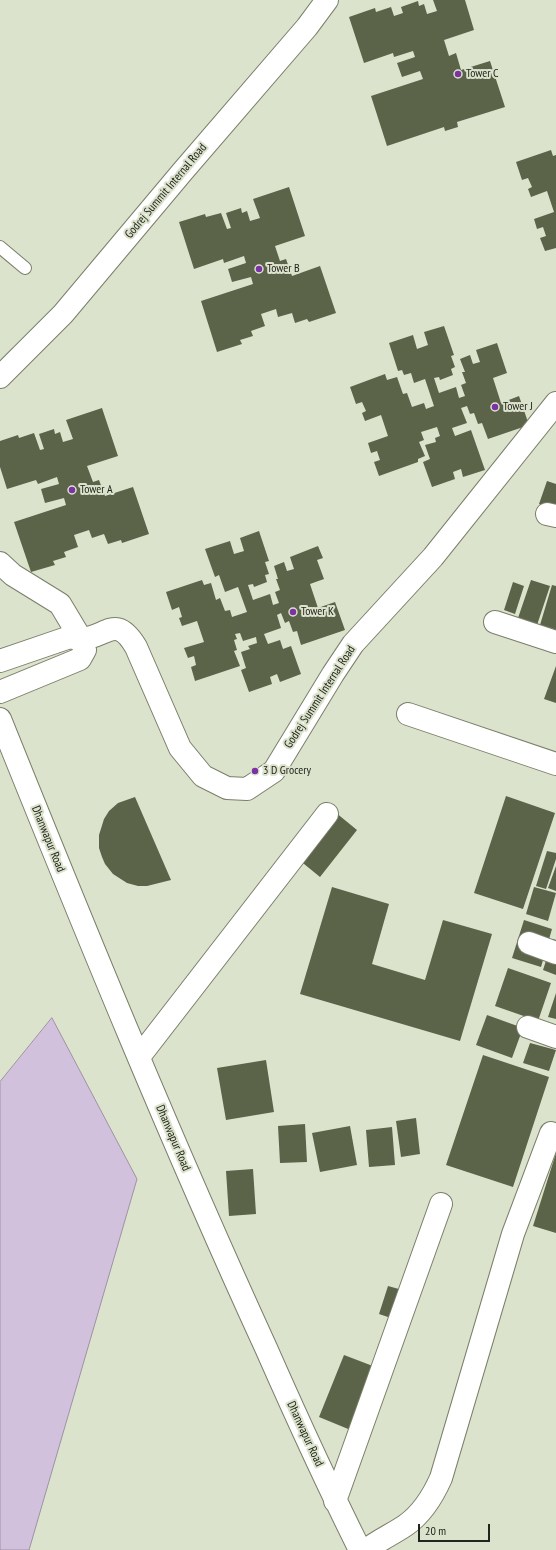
<!DOCTYPE html>
<html>
<head>
<meta charset="utf-8">
<style>
  body { margin:0 }
  #map { position:relative; width:556px; height:1550px; overflow:hidden; background:#dce3cc; font-family:"PT Sans Narrow",sans-serif }
  canvas { display:block }
  .scale { position:absolute; left:418px; top:1524px; width:72px; height:18px; box-sizing:border-box; border:2px solid #22251d; border-top:0; padding-left:5px; font-size:12px; line-height:14px; white-space:nowrap; color:#22251d; -webkit-text-stroke:3px #dce3cc; paint-order:stroke }
</style>
</head>
<body>
<div id="map">
<canvas width="556" height="1550"></canvas>
<div class="scale">20 m</div>
</div>
<script>
const g = document.querySelector('canvas').getContext('2d');
g.lineJoin = 'round';
function fill(path, color) { g.fillStyle = color; g.fill(path, 'evenodd'); }
function stroke(path, color, width, dash) { g.strokeStyle = color; g.lineWidth = width; g.lineCap = dash ? 'butt' : 'round'; g.setLineDash(dash || []); g.stroke(path); }
function label(font, color, halo, rows, align = 'center') {
  g.font = font + ' "PT Sans Narrow",sans-serif'; g.lineWidth = 4; g.setLineDash([]); g.textBaseline = 'middle'; g.strokeStyle = halo; g.fillStyle = color; for (const [text, x, y, turn = 0] of rows) {
    g.save(); g.translate(x, y); g.rotate((+turn || 0) * Math.PI / 180); g.textAlign = isNaN(turn) ? turn : align; if (halo) g.strokeText(text, 0, 0); g.fillText(text, 0, 0); g.restore();
  }
}
const water = new Path2D(`
  M52 1018 137 1179 29 1550H0V1082Z`);
const building = new Path2D(`
  M433 0H465L474 30 444 40 449 56 456 53 461 70 490 61 505 107 457 122 458 127 445 131 444 127 387 146 371 96 423 79 420 71 402 77 397 63 415 57 413 51 394 57 393 53 364 63 349 17 375 8 376 12 391 7 394 16 403 13 401 7 418 1 419 6 424 4 427 14 437 11Z
  M551 150 553 156 556 155V248L545 251 540 238 546 236 543 227 537 229 534 219 554 212 547 191 531 197 528 189 532 187 528 178 522 180 516 162Z
  M289 187 305 236 275 246 280 261 286 259 292 276 320 266 336 313 309 322 307 319 295 323 292 313 278 317 276 309 261 314 265 326 251 331 253 336 240 340 242 344 217 352 201 301 253 284 251 277 232 282 228 269 246 263 244 256 224 263 223 259 194 269 179 222 205 214 206 217 221 213 227 229 231 228 226 213 241 208 242 213 247 211 250 221 260 218 253 199Z
  M444 326 454 355 451 356 455 367 451 369 453 375 440 380 439 377 434 378 439 393 456 387 459 398 465 396 461 385 466 383 462 372H465L460 359 470 355 473 364 480 362 476 350 497 343 507 373 493 378 501 403 519 396 529 425 488 439 482 423 478 424 474 413 470 414 467 406 461 408 467 423 452 428 455 436 471 430 485 470 463 477 461 469 453 472 455 479 432 487 423 462 430 459 425 445 436 442 435 438 440 436 437 427 421 432 424 440 419 442 425 456 418 459V462L379 476 374 462 380 460 377 451 371 453 368 443 388 436 381 415 365 421 362 413 366 411 362 402 356 404 350 387 385 374 387 380 397 377 403 394 407 393 412 407 424 403 426 409 434 406 425 379 414 383 411 373 404 375 402 370 398 371 389 343 413 335 417 349 428 345 424 332Z
  M102 408 118 456 87 466 93 482 99 480 105 496 133 487 149 534 122 543 121 540 108 544 104 534 92 538 89 530 74 535 78 547 64 552 66 557 53 561 55 565 31 572 14 522 66 505 64 498 45 503 41 489 59 484 57 477 38 484 36 480 7 489 0 467V441L18 435 19 438 34 433 40 450 44 449 39 434 54 429 55 434 60 432 63 442 73 439 66 420Z
  M547 481 556 484V510L539 504Z
  M259 531 269 561 265 562 269 574 265 575 267 582 254 587 253 584 248 585 253 600 270 594 273 605 279 603 275 592 280 590 276 579H278L274 566 284 562 287 571 294 569 290 557 318 546 323 558 317 560 324 579 310 584 318 608 335 602 345 630 301 645 297 631 293 632 289 621 285 623 281 613 277 615 281 628 264 634 268 644 280 640 283 649 291 646 301 674 280 682 277 674 270 677 272 684 249 692 241 670 246 668 241 652 250 649 248 646 257 643 256 637 243 641 240 633 235 634 237 639 234 640 237 650 234 651 240 666 195 681 191 667 196 665 194 656 188 658 184 648 204 642 197 621 182 626 179 618 182 617 179 607 172 610 166 592 202 580 204 585 211 583 216 600 220 598 225 611 230 610 232 617 247 612 238 587 225 592 219 575 215 577 205 549 230 541 234 554 244 551 240 538Z
  M531 580 550 586 537 625 518 618Z
  M513 582 524 586 515 614 504 610Z
  M552 585 556 586V630L540 625Z
  M556 666V703L544 699Z
  M506 796 555 813 523 909 474 893Z
  M135 797 171 880 147 886H138L127 883 113 874 105 864 102 857 99 848V835L104 819 109 811 118 803Z
  M335 812 357 830 320 877 298 859Z
  M547 851 556 853V859L546 889 536 886Z
  M556 866V891L548 888Z
  M332 887 389 904 372 964 425 980 443 920 492 934 460 1041 300 994Z
  M534 887 556 893 548 921 526 914Z
  M524 920 552 929 541 967 512 958Z
  M553 939 556 940V975L543 970Z
  M508 968 551 983 538 1021 495 1006Z
  M556 993V1019L548 1017Z
  M487 1015 523 1028 512 1058 476 1045Z
  M530 1043 556 1050 549 1071 523 1063Z
  M483 1055 549 1077 513 1187 446 1165Z
  M266 1060 274 1112 226 1120 217 1068Z
  M416 1118 420 1154 401 1157 396 1121Z
  M305 1124 307 1162 280 1163 278 1126Z
  M350 1126 357 1165 320 1172 312 1133Z
  M392 1127 395 1165 369 1167 366 1130Z
  M556 1153V1233L533 1226Z
  M253 1169 256 1214 229 1216 226 1171Z
  M388 1286 406 1291 397 1320 379 1314Z
  M344 1355 378 1368 353 1431 319 1417Z`);
const lane = new Path2D(`
  M0 247 25 268`);
const street = new Path2D(`
  M0 377 63 314 183 171 307 27 327 0
  M547 514 556 516
  M0 563 13 575 60 604 81 639 85 650 80 659 0 692
  M495 622 556 642
  M0 661 70 637C73 638 78 639 82 639 108 636 116 614 136 647L180 748 203 776 227 788 247 789 274 771 333 674 353 644 433 557 556 403
  M408 714 556 764
  M0 719C85 930 171 1141 266 1348 296 1416 327 1484 360 1550
  M529 943 556 953
  M528 1027 556 1037
  M139 1057 327 814
  M335 1501 441 1204
  M366 1550C379 1540 393 1534 406 1525 423 1513 433 1496 441 1478L513 1234 551 1133`);
const markers = [
  [458,74,4,"#7b32a4"],
  [259,269,4,"#7b32a4"],
  [495,407,4,"#7b32a4"],
  [72,490,4,"#7b32a4"],
  [293,612,4,"#7b32a4"],
  [255,771,4,"#7b32a4"]
];
const poiNames = [
  ["Tower C",466,74],
  ["Tower B",267,269],
  ["Tower J",503,407],
  ["Tower A",80,490],
  ["Tower K",301,612],
  ["3 D Grocery",263,771]
];
const streetNames = [
  ["Godrej Summit Internal Road",166,191,-50],
  ["Godrej Summit Internal Road",320,697,-57],
  ["Dhanwapur Road",48,839,68],
  ["Dhanwapur Road",173,1138,67],
  ["Dhanwapur Road",305,1434,65]
];
fill(water, '#d1c1dd');
stroke(water, '#9c92a3', 1);
fill(building, '#5b6348');
stroke(lane, '#797f6a', 14);
stroke(street, '#797f6a', 24);
stroke(lane, '#fff', 12);
stroke(street, '#fff', 22);
for (const [x, y, r, color] of markers) { const dot = new Path2D(); dot.arc(x, y, r, 0, 2 * Math.PI); g.fillStyle = color; g.fill(dot); stroke(dot, '#dce3cc', 1.5); }
label('12px', '#22251d', '#dce3cc', poiNames, 'left');
label('12px', '#22251d', '#dce3cc', streetNames);
</script>
</body>
</html>
